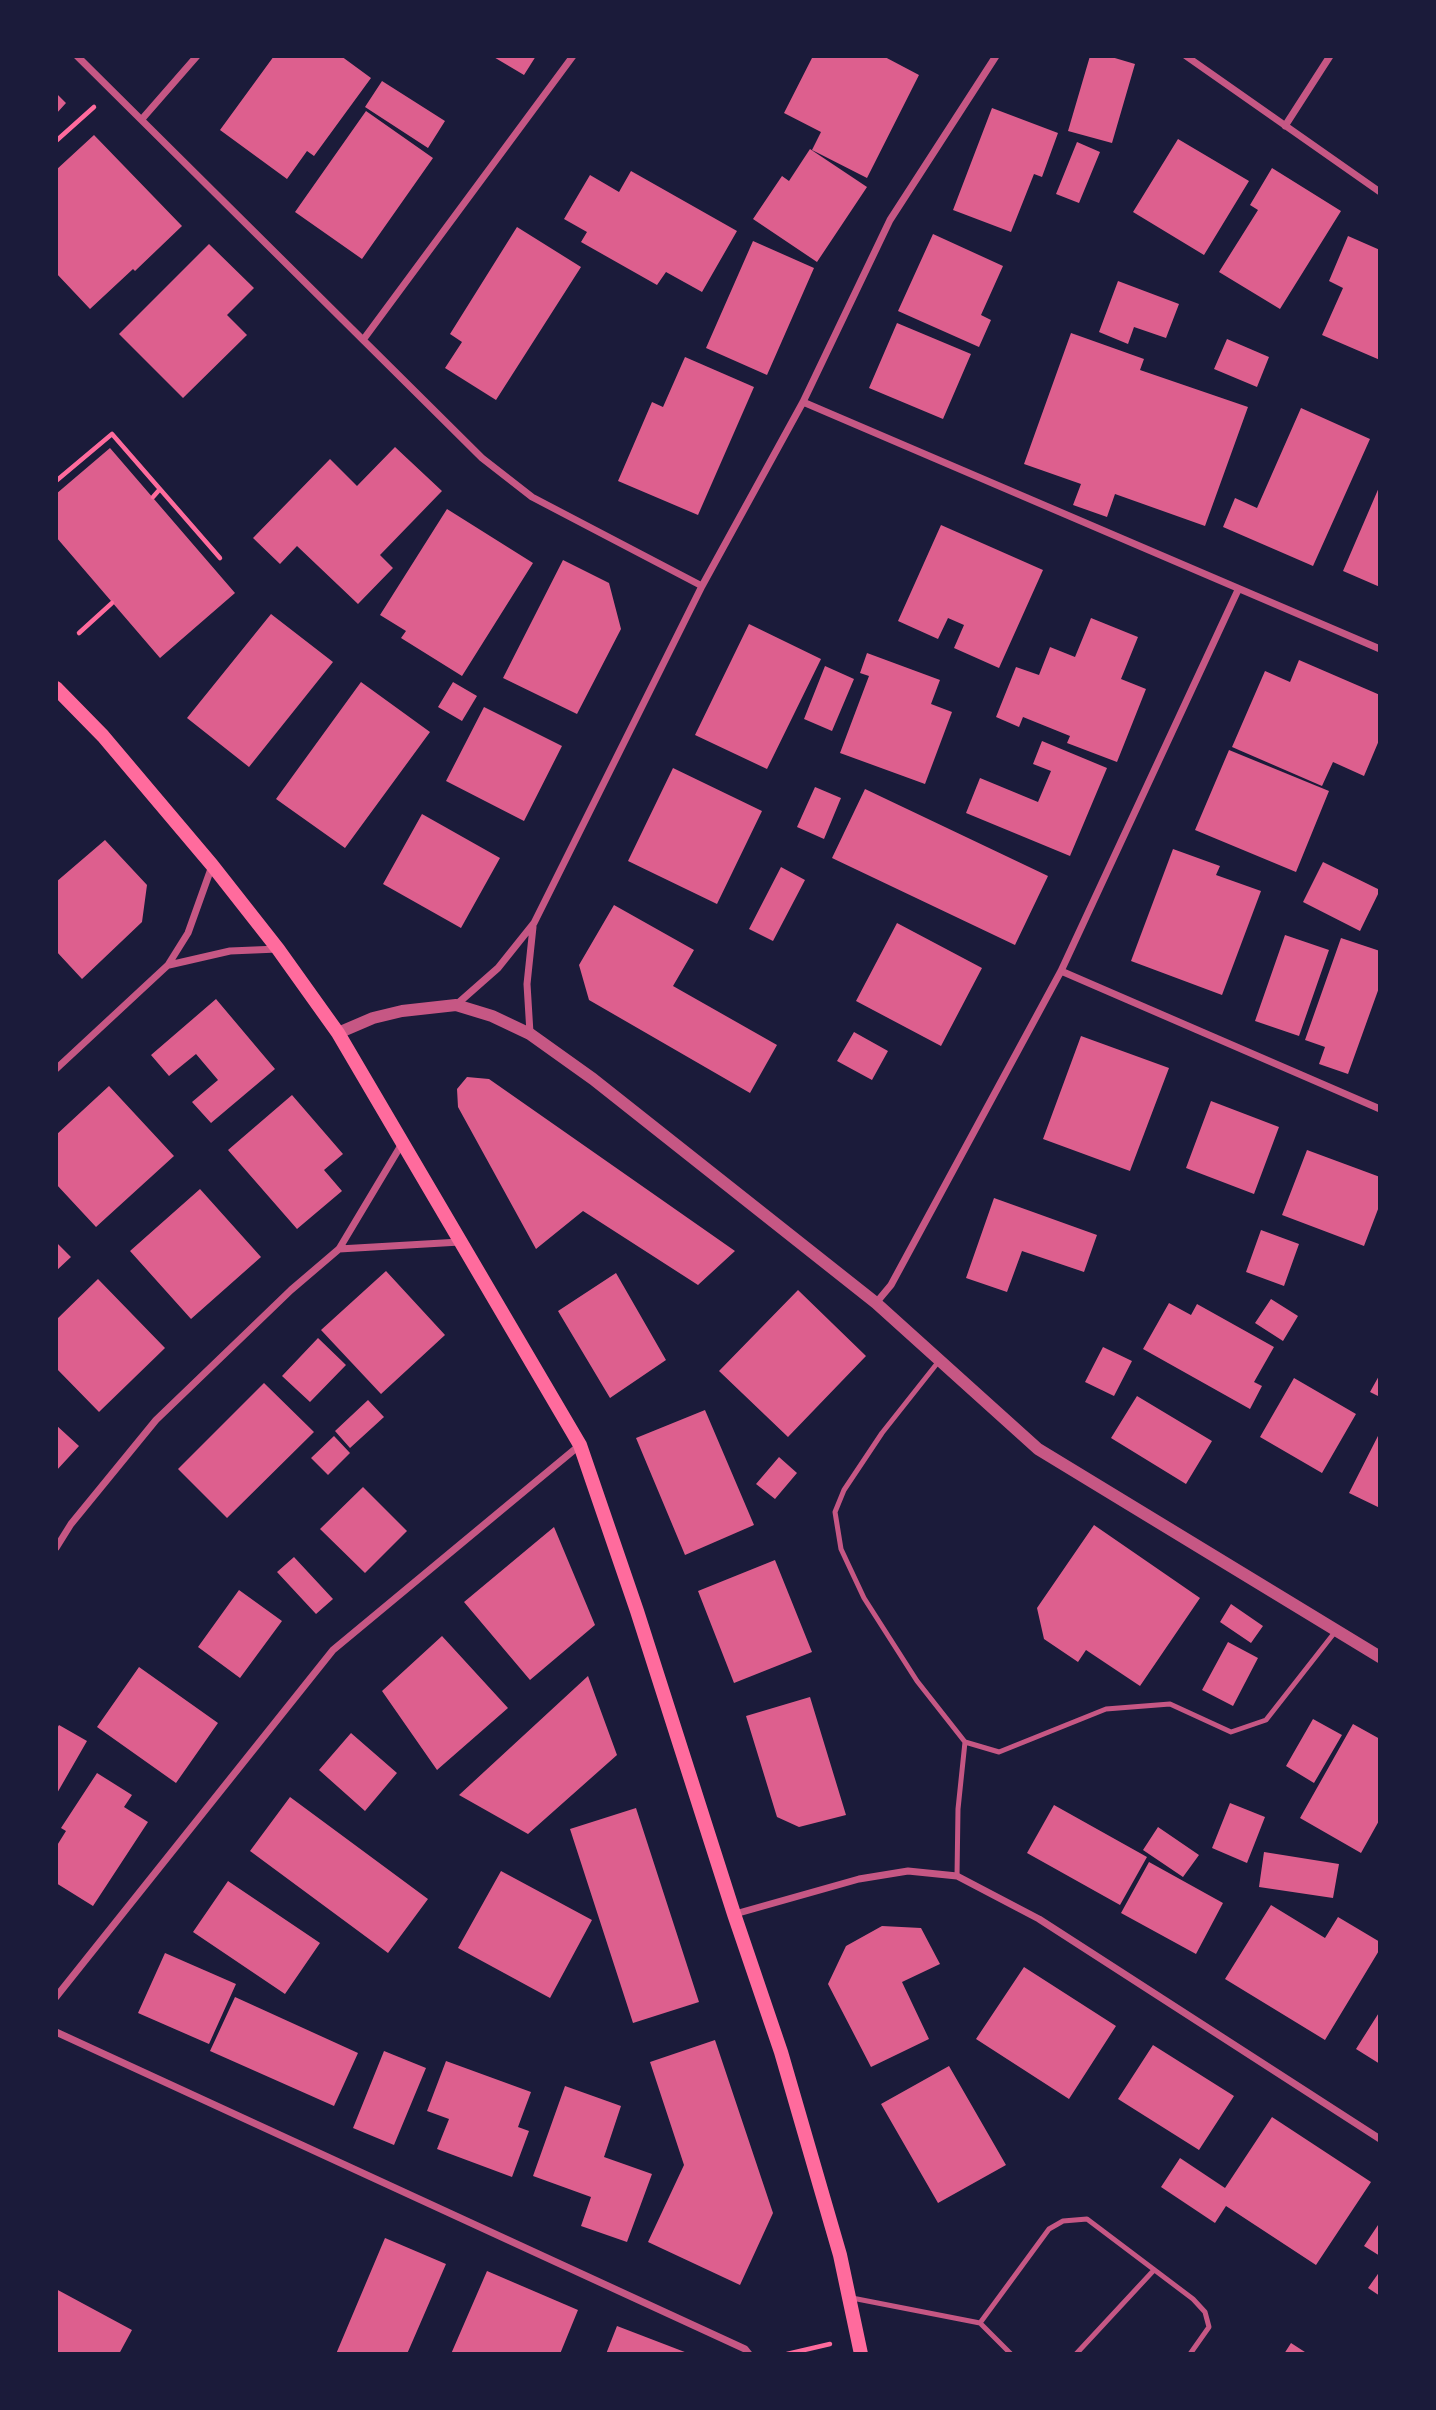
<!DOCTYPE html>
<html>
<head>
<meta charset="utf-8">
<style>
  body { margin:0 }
  #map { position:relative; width:1436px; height:2410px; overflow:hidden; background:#1b1b3a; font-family:Manrope,sans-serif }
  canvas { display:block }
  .frame { position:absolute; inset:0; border:58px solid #1b1b3a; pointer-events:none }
</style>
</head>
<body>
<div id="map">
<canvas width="1436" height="2410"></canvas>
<div class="frame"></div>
</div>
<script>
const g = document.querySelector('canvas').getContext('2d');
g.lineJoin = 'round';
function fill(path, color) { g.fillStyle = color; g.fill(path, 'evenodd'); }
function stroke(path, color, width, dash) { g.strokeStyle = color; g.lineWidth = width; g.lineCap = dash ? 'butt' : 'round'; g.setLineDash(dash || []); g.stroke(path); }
const building = new Path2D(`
  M274 56H341L371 78 314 156 307 151 287 179 220 130Z
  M492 56H536L524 75Z
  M813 56H883L919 75 867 178 812 150 821 132 784 113Z
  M1090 56H1108L1135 64 1112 143 1068 131Z
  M382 81 445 121 428 148 365 107Z
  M56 93 66 103 56 114Z
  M992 108 1058 133 1042 177 1034 174 1011 232 953 210Z
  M366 111 433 158 362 259 295 212Z
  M94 135 182 226 135 271 133 269 90 309 56 273V170Z
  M1178 139 1249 181 1204 255 1133 212Z
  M1077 142 1100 152 1079 203 1056 194Z
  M810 149 867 187 817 262 753 219 782 176 789 181Z
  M1272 168 1341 211 1280 309 1219 272 1258 210 1250 205Z
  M631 171 737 231 702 292 666 272 657 285 581 242 587 232 564 219 590 175 619 192Z
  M517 227 581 267 496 400 445 368 462 342 450 334Z
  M933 234 1003 266 981 315 991 320 979 347 898 311Z
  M1348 236 1380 250V360L1322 335 1343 288 1329 281Z
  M753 241 814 268 767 375 706 348Z
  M209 244 254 288 227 315 247 335 183 398 119 334Z
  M1118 281 1179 304 1166 338 1134 327 1128 344 1099 332Z
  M897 323 971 354 943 419 869 388Z
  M1071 333 1144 359 1140 370 1248 407 1205 526 1115 494 1107 517 1073 505 1081 484 1024 464Z
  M1227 339 1269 357 1257 387 1214 369Z
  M685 357 754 387 698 515 618 481 652 402 663 407Z
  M1301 408 1370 439 1313 566 1223 527 1235 498 1257 508Z
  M395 447 442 491 380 555 393 568 358 604 297 546 280 564 253 538 330 459 357 486Z
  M110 448 235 593 160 658 56 537V494Z
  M1380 485V587L1343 571Z
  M447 509 533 563 462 676 401 638 406 631 380 615Z
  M941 525 1043 570 999 668 954 648 964 625 948 618 938 639 898 621Z
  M563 560 609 583 621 629 577 714 503 678Z
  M271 614 333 662 249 767 187 718Z
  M1091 618 1138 637 1121 679 1146 689 1117 762 1067 743 1070 736 1023 717 1019 727 996 717 1016 667 1039 675 1050 647 1075 657Z
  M749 624 821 659 767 769 695 735Z
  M867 653 940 680 931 704 952 712 925 784 840 753 869 676 860 673Z
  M1299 660 1380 695V738L1364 776 1333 762 1322 786 1232 747 1265 671 1290 682Z
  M825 666 854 679 832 731 804 719Z
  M361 682 430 732 345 848 276 799Z
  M453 682 477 696 462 721 438 707Z
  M484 707 562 746 524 821 446 781Z
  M1042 741 1107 768 1070 856 966 813 980 778 1038 802 1051 771 1033 764Z
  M1229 750 1329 791 1296 872 1195 830Z
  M673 768 762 811 717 904 628 861Z
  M815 787 841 798 824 839 797 827Z
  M865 789 1048 876 1015 945 832 858Z
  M422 814 500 858 461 928 383 884Z
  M105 840 147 885 142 922 82 979 56 951V882Z
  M1173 849 1220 866 1216 875 1261 891 1222 995 1131 961Z
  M1323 862 1380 890 1360 931 1303 902Z
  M781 867 805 880 773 941 749 929Z
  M614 905 694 950 673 986 777 1045 750 1093 589 1000 579 965Z
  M897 923 982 968 941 1046 856 1001Z
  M1285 935 1329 950 1299 1036 1255 1021Z
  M1341 938 1380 951V985L1348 1074 1319 1064 1325 1047 1305 1040Z
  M216 999 275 1069 211 1123 192 1102 218 1080 196 1054 169 1076 151 1055Z
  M854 1032 888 1051 872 1080 837 1061Z
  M1081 1036 1169 1068 1130 1171 1043 1139Z
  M467 1077 489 1079 735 1251 698 1285 583 1211 536 1249 458 1107 457 1089Z
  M109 1086 174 1156 96 1227 56 1184V1135Z
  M292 1095 343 1154 324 1170 342 1191 297 1229 228 1150Z
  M1211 1101 1279 1127 1254 1194 1186 1168Z
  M1307 1150 1380 1177V1204L1364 1246 1282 1215Z
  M200 1189 261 1257 191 1319 130 1251Z
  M994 1198 1097 1235 1084 1272 1022 1251 1007 1292 966 1278Z
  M1261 1230 1299 1244 1284 1286 1246 1272Z
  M56 1242 71 1257 56 1271Z
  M386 1271 445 1335 381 1394 321 1330Z
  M616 1273 666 1360 610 1398 558 1311Z
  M98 1279 165 1348 99 1412 56 1368V1320Z
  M798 1290 866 1356 788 1437 719 1371Z
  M1271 1299 1298 1316 1283 1341 1255 1323Z
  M1169 1303 1191 1315 1197 1304 1274 1347 1254 1382 1262 1386 1250 1409 1143 1349Z
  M318 1338 346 1365 310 1402 282 1376Z
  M1103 1347 1132 1361 1114 1396 1085 1382Z
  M1380 1374V1397L1370 1392Z
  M1294 1378 1356 1414 1322 1473 1260 1437Z
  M264 1383 314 1432 227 1518 178 1469Z
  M1137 1396 1212 1441 1186 1484 1111 1438Z
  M368 1400 384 1417 350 1448 335 1431Z
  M705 1410 754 1525 685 1555 636 1438Z
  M56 1425 79 1446 56 1471Z
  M1380 1432V1508L1349 1493Z
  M334 1436 350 1453 328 1475 311 1458Z
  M779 1457 797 1473 775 1499 756 1484Z
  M363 1487 407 1531 365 1573 320 1529Z
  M1094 1525 1200 1598 1140 1686 1086 1650 1078 1662 1044 1639 1037 1608Z
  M554 1527 595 1625 530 1680 464 1602Z
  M294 1557 333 1599 316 1614 277 1572Z
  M775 1560 812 1652 734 1683 698 1591Z
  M239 1590 282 1621 240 1678 198 1647Z
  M1231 1604 1263 1626 1251 1643 1220 1622Z
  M442 1636 508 1708 437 1770 382 1691Z
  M1228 1642 1258 1658 1233 1706 1202 1690Z
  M139 1667 218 1723 176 1783 97 1727Z
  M588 1676 617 1755 528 1834 459 1795Z
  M810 1697 846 1815 799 1827 777 1817 746 1716Z
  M1313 1719 1342 1735 1314 1783 1286 1766Z
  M1353 1724 1380 1739V1819L1361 1853 1300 1818Z
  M59 1725 87 1741 56 1795V1730Z
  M351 1733 397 1773 365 1811 319 1770Z
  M97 1773 132 1795 124 1807 148 1822 93 1906 56 1883V1847L66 1831 61 1828Z
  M290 1797 428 1899 388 1953 250 1851Z
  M1230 1803 1265 1817 1247 1863 1212 1848Z
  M1054 1805 1147 1857 1120 1905 1027 1853Z
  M636 1808 699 2002 633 2023 570 1829Z
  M1158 1827 1199 1855 1183 1877 1143 1850Z
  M1264 1852 1339 1864 1333 1898 1259 1887Z
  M1149 1862 1223 1903 1196 1954 1121 1913Z
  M501 1871 592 1920 550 1998 458 1948Z
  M228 1881 320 1943 285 1994 193 1932Z
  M1271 1905 1325 1938 1338 1917 1380 1942V1949L1325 2040 1225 1979Z
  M882 1926 921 1928 940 1964 902 1982 929 2039 871 2067 828 1984 846 1946Z
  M165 1953 236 1984 209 2044 138 2013Z
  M1024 1967 1116 2026 1069 2099 976 2039Z
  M235 1997 358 2053 334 2106 210 2051Z
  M1380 2011V2064L1356 2049Z
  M715 2040 773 2213 740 2285 648 2242 684 2165 650 2062Z
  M1153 2045 1234 2096 1199 2150 1118 2099Z
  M384 2051 426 2068 394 2145 353 2128Z
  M446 2061 531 2092 518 2127 529 2131 512 2177 437 2149 449 2119 427 2111Z
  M949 2066 1006 2165 938 2203 881 2104Z
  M565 2086 621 2106 604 2157 652 2174 627 2242 581 2226 591 2197 533 2176Z
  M1272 2117 1371 2182 1316 2265 1226 2206 1215 2223 1161 2187 1180 2158 1225 2188Z
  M1380 2222V2256L1364 2246Z
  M385 2238 446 2264 407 2354H336Z
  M487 2271 578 2310 560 2354H451Z
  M1380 2271V2296L1368 2288Z
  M56 2289 132 2330 119 2354H56Z
  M617 2326 690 2354H606Z
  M1291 2343 1308 2354H1284Z`);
const path = new Path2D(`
  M56 141 94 107
  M56 481 112 434 220 558
  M153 497 160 489
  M79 633 112 603
  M787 2354 830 2344`);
const service = new Path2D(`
  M939 1361 882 1433 844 1490 835 1512 841 1549 864 1598 917 1681 965 1742 999 1752 1106 1709 1170 1704 1231 1732 1266 1720 1335 1632
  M957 1876 958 1809 965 1742
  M852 2298 980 2323 1011 2354
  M980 2323 1049 2229 1063 2221 1087 2219 1193 2299 1205 2312 1209 2327 1190 2354
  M1076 2354 1154 2270`);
const minor = new Path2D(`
  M77 56 482 458 532 497 702 586
  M1186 56 1380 192
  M142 119 197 56
  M1285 126 1330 56
  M363 340 573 56
  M803 402 1380 649
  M169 965 230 951 278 949
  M1061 971 1380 1109
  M456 1005 498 968 534 923 702 586 803 402 890 220 996 56
  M530 1033 527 984 533 927
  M56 1069 168 965 188 933 212 866
  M339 1249 460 1242
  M876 1303 891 1285 1061 971 1238 590
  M56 1548 71 1524 156 1420 291 1290 339 1249 403 1142
  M735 1914 859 1879 908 1871 957 1876 1039 1919 1380 2139
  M56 1997 333 1650 580 1445
  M56 2032 745 2349 749 2354`);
const tertiary = new Path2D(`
  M338 1033 373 1018 402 1011 456 1005 492 1016 530 1034 593 1079 876 1303 1038 1449 1380 1657`);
const secondary = new Path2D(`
  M56 688 103 736 212 865 278 949 338 1033 580 1445 637 1611 734 1914 781 2052 840 2255 861 2354`);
fill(building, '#dd5f8e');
stroke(path, '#ff6b9d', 4.5);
stroke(service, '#c65784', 5);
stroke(minor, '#c65784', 7);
stroke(tertiary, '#c65784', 12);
stroke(secondary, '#ff6b9d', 14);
</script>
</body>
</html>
